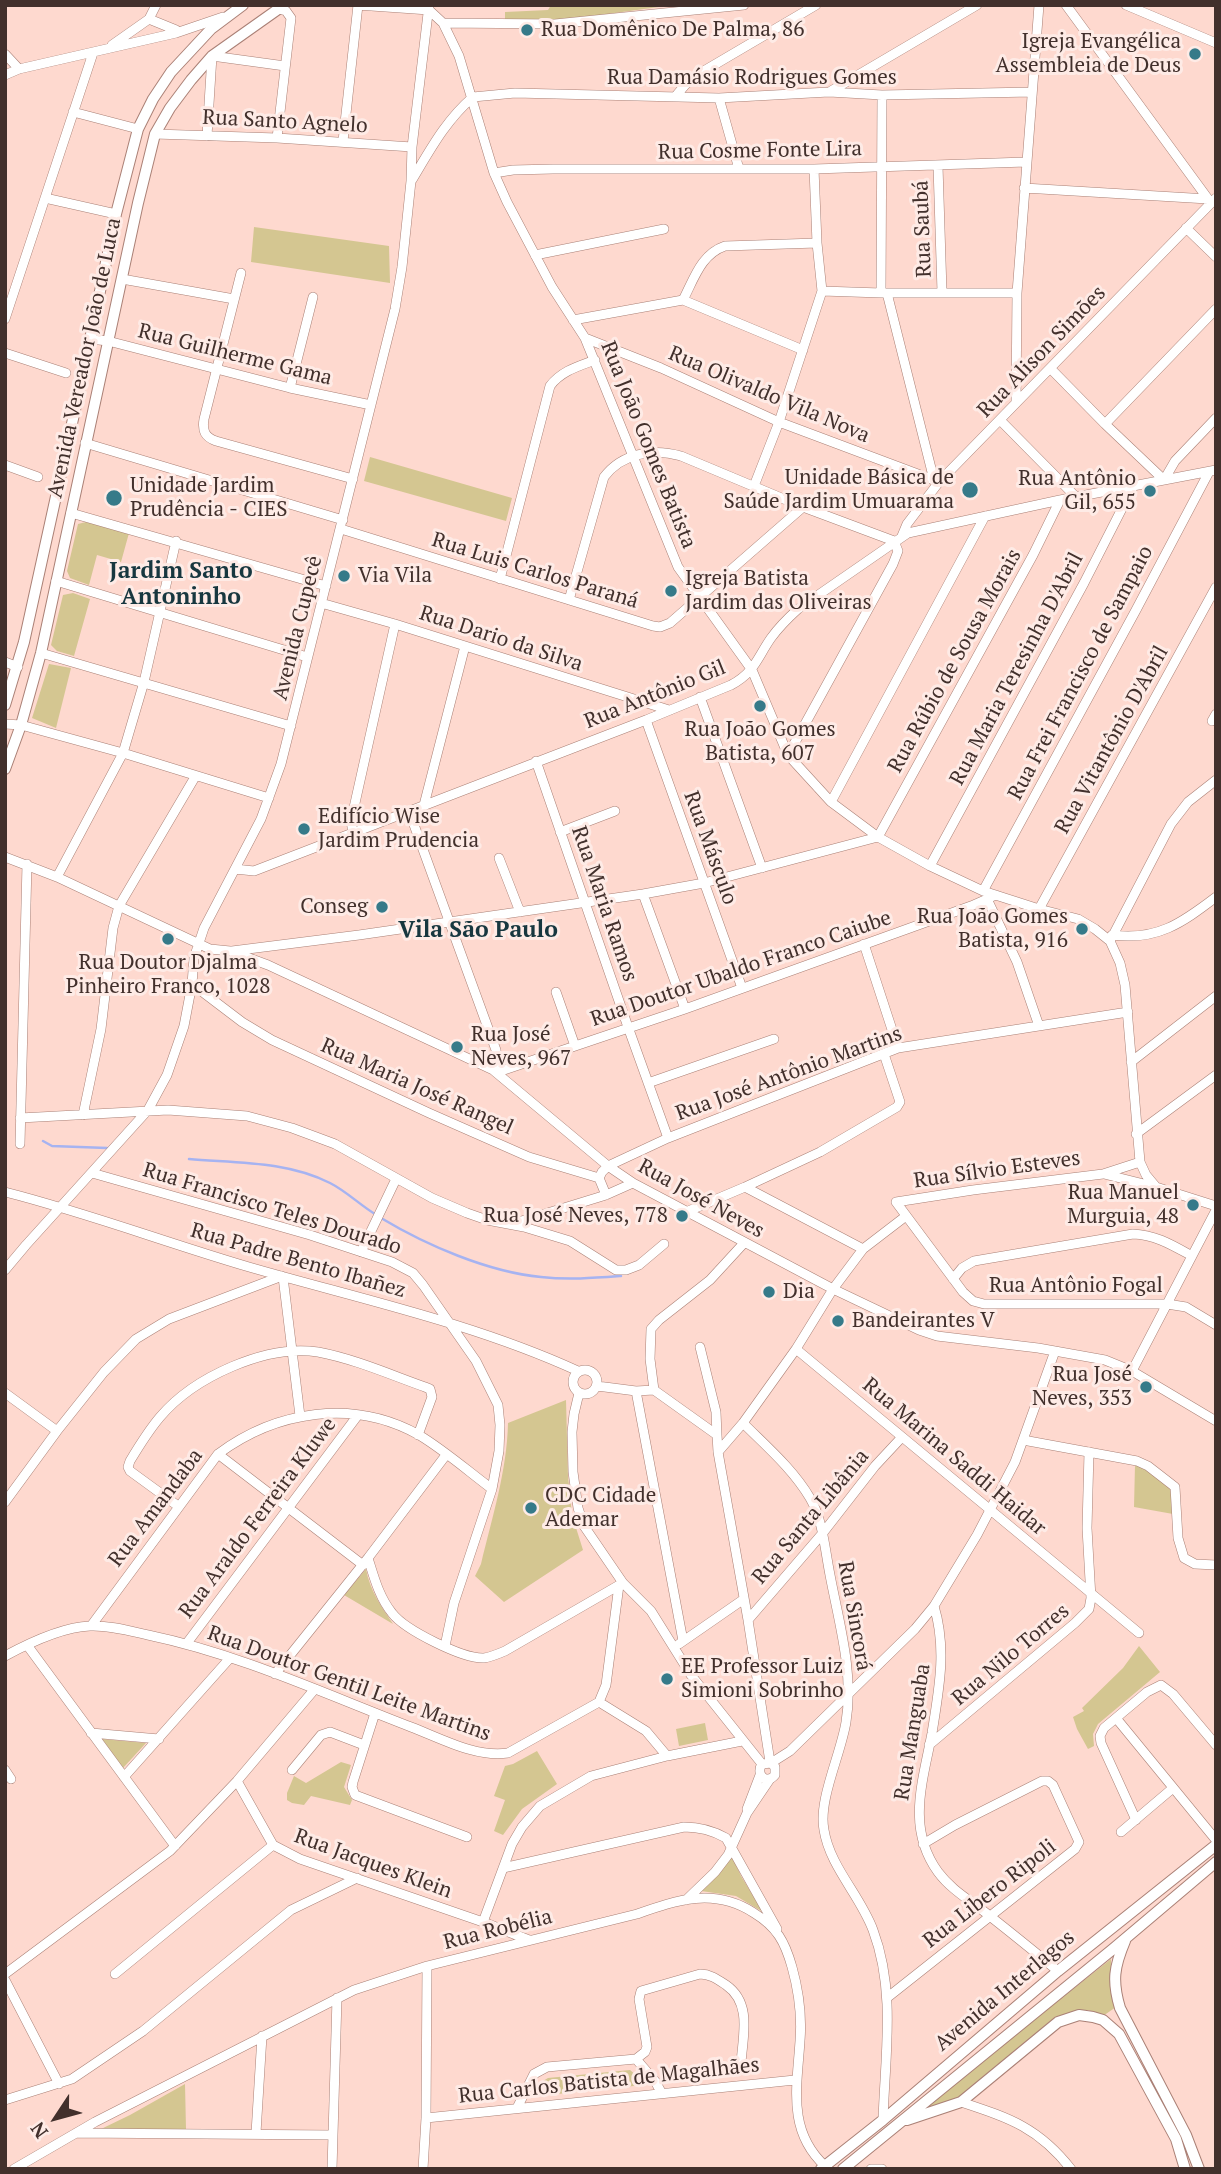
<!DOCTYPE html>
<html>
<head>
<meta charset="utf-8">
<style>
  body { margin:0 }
  #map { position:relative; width:1221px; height:2174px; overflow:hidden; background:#fed9cf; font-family:"PT Serif",serif }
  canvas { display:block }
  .frame { position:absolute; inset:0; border:7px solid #42302c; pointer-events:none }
  .north { position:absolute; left:21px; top:2083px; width:70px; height:70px; -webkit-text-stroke:5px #feebe6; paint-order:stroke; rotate:234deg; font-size:19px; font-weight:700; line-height:28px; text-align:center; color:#42302c }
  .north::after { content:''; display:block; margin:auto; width:24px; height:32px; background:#42302c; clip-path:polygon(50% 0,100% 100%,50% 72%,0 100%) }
</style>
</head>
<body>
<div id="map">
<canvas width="1221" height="2174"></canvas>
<div class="frame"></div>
<div class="north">N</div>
</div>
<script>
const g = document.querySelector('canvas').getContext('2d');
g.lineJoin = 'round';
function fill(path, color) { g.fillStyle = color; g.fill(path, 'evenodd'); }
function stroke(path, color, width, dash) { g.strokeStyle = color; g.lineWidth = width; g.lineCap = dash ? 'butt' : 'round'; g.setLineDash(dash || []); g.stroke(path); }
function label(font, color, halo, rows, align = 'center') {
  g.font = font + ' "PT Serif",serif'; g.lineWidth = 6; g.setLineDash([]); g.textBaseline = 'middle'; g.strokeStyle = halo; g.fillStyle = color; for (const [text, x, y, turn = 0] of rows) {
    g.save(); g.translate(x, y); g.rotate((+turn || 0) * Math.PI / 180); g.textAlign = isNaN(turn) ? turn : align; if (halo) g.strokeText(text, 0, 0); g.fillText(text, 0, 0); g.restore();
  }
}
const green = new Path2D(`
  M551 5H673L557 21 505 20V12L548 10Z
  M254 227 389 246 390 283 251 262Z
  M370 457 512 498 506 521 364 481Z
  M86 522 129 533 121 562 97 555 89 585 70 578 67 571 78 524Z
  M73 593 90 599 74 656 57 651 51 645 63 595Z
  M49 664 71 668 56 728 32 718Z
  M566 1400 568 1476 572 1515 583 1550 504 1602 475 1576 481 1564C492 1518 507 1471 508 1423Z
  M1135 1465C1146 1469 1167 1479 1171 1491 1174 1498 1173 1507 1173 1514L1134 1507Z
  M366 1569C370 1591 381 1606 393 1624L344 1595Z
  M1139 1646 1160 1672 1098 1724 1093 1734 1094 1746 1088 1749 1077 1729 1073 1717 1084 1711 1082 1708 1123 1668Z
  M705 1723 708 1740 679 1746 676 1729Z
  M102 1739 146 1743 123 1768Z
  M537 1751 557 1784 522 1809 503 1835 494 1831 505 1800 494 1796 505 1766 513 1764Z
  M341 1762 351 1765 344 1787 352 1800 350 1805 311 1796 304 1805 292 1803 287 1800V1793L294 1776 306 1783Z
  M731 1854 741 1876 763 1912 736 1896 701 1891Z
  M1111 1959V1980L1116 2007 1103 2016 1088 2010 1059 2016 960 2099 912 2116Z
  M630 2070 643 2081V2085L539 2096 536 2095 543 2081 548 2078Z
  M185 2084 186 2129 99 2130 130 2115Z`);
const stream = new Path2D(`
  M43 1141 52 1146 107 1148
  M189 1159C236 1163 287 1161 330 1183 346 1191 360 1205 375 1214
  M381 1218C426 1245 488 1272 541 1277 568 1280 594 1278 621 1276`);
const minor = new Path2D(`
  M357 5 429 10
  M1066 5 1211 203
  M1126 5 1216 43
  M429 10 443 23 459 56 494 173 507 202 552 287 585 338 678 567 752 670 788 755 831 802 878 837 930 866 983 891 1039 909 1078 919 1095 929 1110 941 1120 963 1125 985 1140 1162 1146 1175 1156 1187
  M149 19 176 30
  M443 23 555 24 744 5
  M112 45 149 19 156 5
  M5 54 19 69
  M5 75 19 69 176 33 223 17
  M831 91 977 5
  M473 97 515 93 719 98 829 92 882 95 1032 92
  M675 97 685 85 697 75 816 5
  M719 98 739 169
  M73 112 138 129
  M155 134 277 138 412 147
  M207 136 212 56 285 66
  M277 138 291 18 286 11 279 9
  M343 141 358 5
  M938 166 942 292
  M494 173 513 170 553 169H814L1026 162
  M412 180C430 150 446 120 473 97
  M1024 188 1208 199
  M45 198 116 214
  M1186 228 1216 257
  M535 255 664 229
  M241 273 204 419C202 431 205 437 216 441L353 479
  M122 279 234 299
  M822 291 881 293H1017
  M881 293 882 95
  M887 293 934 480
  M683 300C694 279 701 254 725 246L817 243
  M5 319 93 53
  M573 320 683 300 803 350
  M585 338 661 368 779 422 939 482
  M90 339 108 341 290 388 371 405
  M5 353 66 373
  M1051 369 1105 424 1164 480 1175 461 1216 418
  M290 388 313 297
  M1016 403 1017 293 1039 5
  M1000 420 1076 497
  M1105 424 1216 309
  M85 443 343 520
  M5 465 38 477
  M754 486 779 422 822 291 817 243 814 169
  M71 513 326 586
  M341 529 653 626 660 627 670 623 803 507
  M902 536 907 524 939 482 1216 198
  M500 579 550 386C561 371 579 366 595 360
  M56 581 307 657
  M569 600 604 477C622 453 653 448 681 456L803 507 894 541 898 551 893 564 788 755
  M321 603 395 624 669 710
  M41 653 291 726
  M5 662 18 667
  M700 697 762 868
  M646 720 742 988
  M1212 721 1216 714
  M5 724 21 725 123 753 269 798
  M536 761 628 1027 668 1138
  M831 802 985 516
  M424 805 465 646
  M409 811 496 1050 497 1058 493 1070
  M560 832 615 811
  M353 833 351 821 395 624
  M5 857 57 877 210 949 230 951 268 965 493 1070 608 1166 633 1183 833 1289 919 1330 937 1336 1038 1348 1105 1360 1132 1371 1216 1421
  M499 858 520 912
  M930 866 1084 583 1133 487
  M235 869 254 871 646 720 731 685C755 672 757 658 771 638 779 627 788 618 798 609L908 533 1060 500 1216 470
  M57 877 123 753 144 682 176 541
  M983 891 1136 610 1209 472
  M643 894 685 1009
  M987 899 1017 962 1039 1026
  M1039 909 1216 587
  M1112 935C1157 941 1182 923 1216 897
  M1110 941 1171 824 1188 802 1216 780
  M864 944 898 1048
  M232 951 359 935 643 894 704 883 878 837 1033 555 1060 500
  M192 984 242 1022 272 1040 429 1113 529 1157 599 1178 606 1195 633 1183
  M556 992 575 1046
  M1131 1062 1216 996
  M498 1072 685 1009 971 906 996 895
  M648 1083 774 1039
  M83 1115 101 1029 113 928 119 906 195 777
  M20 1118 168 1110 247 1116 292 1128 335 1144 432 1198 467 1213 487 1220 524 1227 570 1241 616 1270H626L639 1265 664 1244
  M1136 1134 1216 1075
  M20 1144 27 864
  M1140 1162 1103 1174 973 1190 896 1202 963 1292 973 1301 984 1304H1167L1186 1307 1216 1325
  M92 1173 310 1235 392 1262 413 1273 423 1285 476 1361 498 1405 500 1425 499 1451 492 1489 454 1603 445 1646
  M1104 1174 1156 1187 1216 1206
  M599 1178 602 1172 608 1166 668 1138 898 1048 1128 1012
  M745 1187 863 1249
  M5 1192C88 1213 167 1243 249 1267 360 1299 473 1323 578 1371
  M686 1212 745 1187 820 1152 897 1107 900 1102 884 1054
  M515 1223 606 1195
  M361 1252 396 1179
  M5 1270 26 1245 148 1110 167 1075 184 1026 192 984 194 958 204 928 261 819 281 764 395 309 402 267 411 181 412 147 429 5
  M283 1277 300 1416
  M953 1279 962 1268 974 1261 1133 1234C1156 1235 1172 1245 1192 1256
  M700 1347 716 1412 717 1435
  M796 1349 1139 1633
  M573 1382a12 12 0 1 1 24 0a12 12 0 1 1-24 0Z
  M1132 1371 1216 1210
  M597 1386 636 1391 654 1390 717 1435 718 1452 748 1620 770 1762
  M654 1390 650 1359 651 1329 659 1320 710 1280 744 1243
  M636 1391 683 1641
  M5 1393 57 1431
  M579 1393 574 1414 572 1432 573 1472 578 1508 584 1526 623 1583 651 1611 691 1675 762 1764
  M743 1423C766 1446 793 1469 810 1498 823 1520 825 1550 830 1575 839 1623 854 1673 846 1722 841 1754 818 1800 824 1830 830 1867 860 1895 873 1930 896 1991 885 2056 883 2120
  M1023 1440 1137 1461 1148 1466 1175 1487 1178 1538 1184 1558 1195 1564 1216 1565
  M718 1452 743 1423 796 1349 833 1289 863 1249 906 1216
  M218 1454 363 1565
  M5 1502 57 1431 104 1372 136 1339 169 1319 282 1276
  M178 1506 130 1471 128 1467 130 1461C139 1446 149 1430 160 1417 194 1377 266 1344 318 1352 355 1359 391 1375 425 1387L430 1389 432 1397 418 1435
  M368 1558C374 1577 379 1597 392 1613 405 1630 463 1659 484 1658 491 1657 498 1654 505 1651L621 1584
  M934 1606C947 1649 939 1689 932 1733 923 1781 906 1828 938 1872 952 1891 973 1902 991 1917 1014 1935 1036 1953 1058 1971
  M748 1620 822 1534 875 1466 902 1437
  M91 1626 218 1454C276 1411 353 1398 419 1435 444 1450 468 1471 492 1489
  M187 1643 358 1415
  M679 1644 744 1599
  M27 1645 175 1846
  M5 1656C29 1643 63 1627 90 1626 109 1625 130 1631 148 1635 239 1654 325 1694 411 1727 440 1738 476 1758 508 1753L599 1702 606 1685 619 1585
  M275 1674 368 1558 446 1455
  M599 1702 646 1731 667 1756
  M375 1713 353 1782 352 1787 355 1795 467 1837
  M1116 1718 1216 1840
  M91 1733 159 1739
  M929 1745 1075 1623 1089 1609 1091 1598 1087 1528 1089 1452
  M771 1763 775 1767V1775C767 1785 755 1775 762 1764L771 1763 790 1751 915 1629 934 1606 977 1535 1015 1462 1055 1351
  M5 1770 11 1779
  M292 1770 321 1735 330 1732 364 1745
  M124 1777 230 1658
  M237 1781 273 1845 300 1859 483 1922 529 1940
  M747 1809 760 1775
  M1136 1820 1101 1743 1100 1736 1104 1728 1147 1692 1161 1685 1173 1694 1216 1745
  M1121 1832 1173 1788
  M503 1868 684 1827C700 1827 712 1830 726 1838L777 1929
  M686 1900 715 1872 728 1855 747 1813 770 1779
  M483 1922 512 1844 522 1827 540 1806 591 1776 667 1756 742 1741
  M5 1974 170 1851 237 1781 314 1690
  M115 1974 273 1845
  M5 1980 59 2084
  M888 1997 1075 1849 1079 1842 1053 1785 1048 1781H1042L955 1825 923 1844
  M636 2059 645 2052 647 2047 639 1999 641 1991 700 1974C710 1974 717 1979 726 1985 752 2003 743 2035 741 2063
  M5 2100 72 2079 143 2031 291 1910 357 1878
  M961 2102C1009 2118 1038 2127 1071 2169
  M517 2108 534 2074 547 2067 636 2059 655 2081 661 2092
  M426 2118 795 2080
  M76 2133 333 2135
  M256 2133 262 2036
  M14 2169 95 2122 354 1990 427 1966 637 1914C677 1900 714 1887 754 1913 777 1927 785 1942 792 1967 799 1992 802 2016 800 2041 797 2087 787 2131 825 2166
  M332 2169 337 1998
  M423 2169 426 2118 427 1966
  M871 2169H882`);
const major = new Path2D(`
  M5 705 24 642 82 378 116 214 138 129 153 99 171 72 211 29 243 5
  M5 769 21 725 41 653 138 203 155 134 170 108 191 80 212 56 284 5
  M1125 1941C1114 1967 1112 1981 1120 2008L1186 2135 1199 2169
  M907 2120 961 2102 1058 2022 1079 2015 1093 2017 1103 2020 1119 2034 1176 2139 1185 2169
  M821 2169 883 2120 1058 1971 1216 1845
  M843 2169 1113 1949 1216 1862`);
const markers = [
  [527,30,7,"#367a89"],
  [1195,54,7,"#367a89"],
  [970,490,9,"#367a89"],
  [1150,491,7,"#367a89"],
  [114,498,9,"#367a89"],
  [344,576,7,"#367a89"],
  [671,591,7,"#367a89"],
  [760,706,7,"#367a89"],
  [304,829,7,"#367a89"],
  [382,907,7,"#367a89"],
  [1082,929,7,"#367a89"],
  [168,939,7,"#367a89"],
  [457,1047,7,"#367a89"],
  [1193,1205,7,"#367a89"],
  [682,1216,7,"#367a89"],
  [769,1292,7,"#367a89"],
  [838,1321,7,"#367a89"],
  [1146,1387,7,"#367a89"],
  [531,1508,7,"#367a89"],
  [667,1679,7,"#367a89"]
];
const poiNames = [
  ["Rua Domênico De Palma, 86",541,30],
  ["Igreja Evangélica",1181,42,"right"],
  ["Assembleia de Deus",1181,66,"right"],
  ["Unidade Básica de",954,478,"right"],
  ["Saúde Jardim Umuarama",954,502,"right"],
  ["Rua Antônio",1136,479,"right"],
  ["Gil, 655",1136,503,"right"],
  ["Unidade Jardim",130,486],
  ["Prudência - CIES",130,510],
  ["Via Vila",358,576],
  ["Igreja Batista",685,579],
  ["Jardim das Oliveiras",685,603],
  ["Rua João Gomes",760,730,"center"],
  ["Batista, 607",760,754,"center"],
  ["Edifício Wise",318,817],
  ["Jardim Prudencia",318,841],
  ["Conseg",368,907,"right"],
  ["Rua João Gomes",1068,917,"right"],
  ["Batista, 916",1068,941,"right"],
  ["Rua Doutor Djalma",168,963,"center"],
  ["Pinheiro Franco, 1028",168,987,"center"],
  ["Rua José",471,1035],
  ["Neves, 967",471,1059],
  ["Rua Manuel",1179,1193,"right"],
  ["Murguia, 48",1179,1217,"right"],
  ["Rua José Neves, 778",668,1216,"right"],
  ["Dia",783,1292],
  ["Bandeirantes V",852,1321],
  ["Rua José",1132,1375,"right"],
  ["Neves, 353",1132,1399,"right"],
  ["CDC Cidade",545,1496],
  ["Ademar",545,1520],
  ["EE Professor Luiz",681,1667],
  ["Simioni Sobrinho",681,1691]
];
const streetNames = [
  ["Rua Damásio Rodrigues Gomes",752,78],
  ["Rua Santo Agnelo",285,122,3],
  ["Rua Cosme Fonte Lira",760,151,-1],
  ["Rua Saubá",923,229,-92],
  ["Rua Alison Simões",1042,352,-46],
  ["Rua Guilherme Gama",235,355,14],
  ["Avenida Vereador João de Luca",85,358,-78],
  ["Rua Olivaldo Vila Nova",769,395,23],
  ["Rua João Gomes Batista",648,445,68],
  ["Rua Luis Carlos Paraná",535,571,17],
  ["Avenida Cupecê",298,628,-76],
  ["Rua Dario da Silva",501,639,18],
  ["Rua Rúbio de Sousa Morais",955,661,-61],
  ["Rua Maria Teresinha D'Abril",1017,669,-62],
  ["Rua Frei Francisco de Sampaio",1081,673,-62],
  ["Rua Antônio Gil",655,695,-22],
  ["Rua Vitantônio D'Abril",1112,740,-61],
  ["Rua Másculo",710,848,70],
  ["Rua Maria Ramos",604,904,71],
  ["Rua Doutor Ubaldo Franco Caiube",741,969,-19],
  ["Rua José Antônio Martins",789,1074,-20],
  ["Rua Maria José Rangel",417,1087,24],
  ["Rua Sílvio Esteves",997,1170,-8],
  ["Rua José Neves",701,1199,29],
  ["Rua Francisco Teles Dourado",272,1209,17],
  ["Rua Padre Bento Ibañez",298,1261,16],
  ["Rua Antônio Fogal",1076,1286],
  ["Rua Marina Saddi Haidar",954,1457,40],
  ["Rua Amandaba",156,1508,-53],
  ["Rua Santa Libânia",811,1517,-50],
  ["Rua Araldo Ferreira Kluwe",258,1518,-53],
  ["Rua Sincorá",854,1616,80],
  ["Rua Nilo Torres",1011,1655,-40],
  ["Rua Doutor Gentil Leite Martins",349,1684,20],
  ["Rua Manguaba",913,1732,-81],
  ["Rua Jacques Klein",373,1864,20],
  ["Rua Libero Ripoli",990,1894,-38],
  ["Rua Robélia",498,1930,-14],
  ["Avenida Interlagos",1005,1991,-40],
  ["Rua Carlos Batista de Magalhães",609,2081,-6]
];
const neighbourhoodNames = [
  ["Jardim Santo",181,571],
  ["Antoninho",181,597],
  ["Vila São Paulo",478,930]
];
fill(green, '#d4c691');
stroke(stream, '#a6b3f1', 2.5);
stroke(minor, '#aa8076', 10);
stroke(major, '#aa8076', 12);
stroke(minor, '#fff', 9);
stroke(major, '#fff', 10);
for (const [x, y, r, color] of markers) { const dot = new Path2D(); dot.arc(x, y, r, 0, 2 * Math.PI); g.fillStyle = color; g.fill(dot); stroke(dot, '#feebe6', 2.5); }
label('21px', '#42302c', '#feebe6', poiNames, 'left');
label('21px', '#42302c', '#feebe6', streetNames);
label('bold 23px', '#17373f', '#feebe6', neighbourhoodNames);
</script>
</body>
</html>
